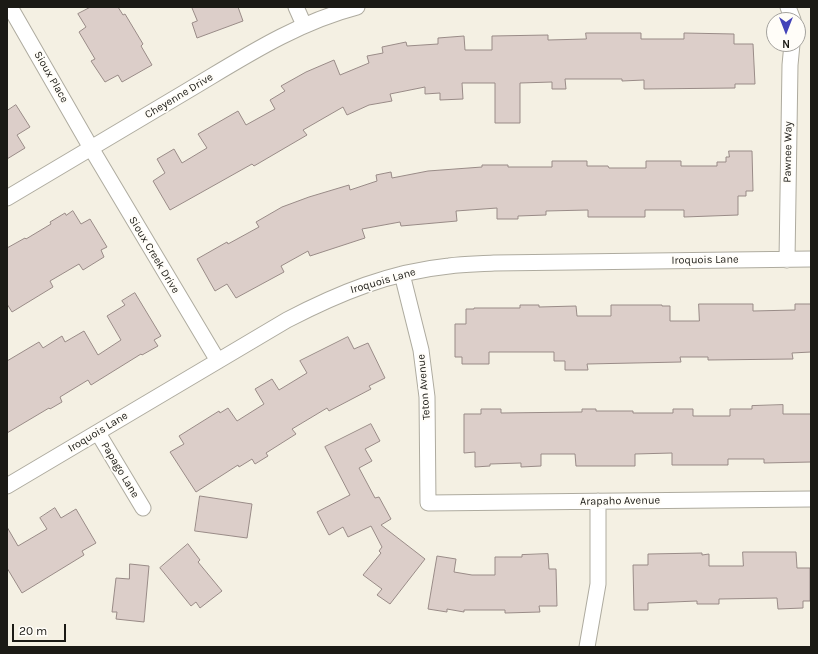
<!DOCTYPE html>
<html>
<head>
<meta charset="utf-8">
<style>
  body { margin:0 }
  #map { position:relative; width:818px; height:654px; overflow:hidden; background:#f4f0e3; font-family:Karla,sans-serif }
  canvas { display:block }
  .frame { position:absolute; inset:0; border:8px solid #1b1a15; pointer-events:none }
  .north { position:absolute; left:766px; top:12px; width:40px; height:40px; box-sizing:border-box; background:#fffdf8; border:1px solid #a4a29d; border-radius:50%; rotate:180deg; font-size:11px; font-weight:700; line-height:16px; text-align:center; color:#1b1a15 }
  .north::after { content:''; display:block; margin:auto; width:14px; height:18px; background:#4343b9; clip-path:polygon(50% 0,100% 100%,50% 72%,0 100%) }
  .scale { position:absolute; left:12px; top:624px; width:54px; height:18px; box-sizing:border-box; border:2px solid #1b1a15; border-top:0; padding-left:5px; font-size:12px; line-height:14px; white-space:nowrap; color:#1b1a15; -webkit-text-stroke:3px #fffdf8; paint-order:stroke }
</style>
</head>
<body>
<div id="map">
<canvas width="818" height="654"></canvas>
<div class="frame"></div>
<div class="north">N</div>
<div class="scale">20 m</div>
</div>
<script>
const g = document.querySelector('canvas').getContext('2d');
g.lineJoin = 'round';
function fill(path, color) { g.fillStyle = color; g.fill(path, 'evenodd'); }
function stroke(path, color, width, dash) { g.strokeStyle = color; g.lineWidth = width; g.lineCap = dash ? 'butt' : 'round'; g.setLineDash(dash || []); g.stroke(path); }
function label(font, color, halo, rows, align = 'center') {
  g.font = font + ' Karla,sans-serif'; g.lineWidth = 4; g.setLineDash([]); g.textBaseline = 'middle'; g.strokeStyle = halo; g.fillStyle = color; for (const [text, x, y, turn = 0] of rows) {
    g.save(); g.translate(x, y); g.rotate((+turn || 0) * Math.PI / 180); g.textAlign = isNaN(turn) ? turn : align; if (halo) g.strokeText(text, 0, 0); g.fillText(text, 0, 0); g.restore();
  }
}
const building = new Path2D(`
  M91 7H118L123 15 125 14 143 44 141 46 152 65 122 82 118 75 105 82 91 61 95 59 79 32 86 27 78 14Z
  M192 7H238L243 21 197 38 192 23 197 21Z
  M586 33H641V39H684V33L734 34V44H753L755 84H735V88L644 89V80L622 81V79H565L566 89H552V82L520 83V123H495V83H462L463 99 440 100V93L425 94V87L390 94 392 101 369 105 347 115 343 107 303 130 307 135 254 166 252 164 170 210 153 181 165 173 157 159 174 149 182 163 207 148 198 134 238 111 246 125 275 109 270 100 285 91 281 86 306 72 334 60 340 75 369 63 367 56 383 53 382 47 406 42 407 46 438 44V38L464 36 465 50H492V36L548 35V40L586 39Z
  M16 105 30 127 17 135 25 148 7 159V111Z
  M729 151H752L753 191H746V196H738V215L684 217V210H645V217H588V210L546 211V215L518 216V219H497V208L456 211 457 221 401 226 400 222 362 229 365 238 310 256 308 251 281 266 284 272 236 298 227 284 215 291 197 259 227 242 228 244 259 227 256 222 282 207 309 197 349 185 350 190 377 181 376 175 391 172 392 178 428 171 482 167V165H508V167H552V161H587V166H608L609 168H646V161H681V166H717V162H726V157H729Z
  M73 211 81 224 90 219 107 247 101 250 104 257 83 270 79 264 50 281 53 287 12 312 7 304V248L25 238 26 239 51 224 50 222 65 213 66 215Z
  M135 293 161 336 154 340 158 346 142 355 141 354 91 385 88 380 60 397 62 402 50 409 49 408 7 433V361L39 342 43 348 62 336 65 342 84 331 98 355 121 340 107 316 125 305 122 301Z
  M699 304H753V311L795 310V304H811V352L792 353 793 359 708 360V357H680L681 362 587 364 588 370H565V361H554V352H489V364H462V357H455V324H466V309H474V308H520V305H539V307L576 306 577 316H611V305H662V306H670V321H699Z
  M348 337 354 349 368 343 385 378 369 386 371 389 329 411 327 408 292 429 296 434 266 453 268 456 255 464 252 459 239 467 238 465 196 492 170 452 184 444 179 436 219 411 220 413 228 408 237 421 264 404 255 389 272 379 279 390 307 373 300 361Z
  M783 405V414H811V462L764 463V459H728V465H672V453L635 454V466H576L575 454H541V466L521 467V463L490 464V466L475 467V452L464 453V414H481V409H501V413L582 412V409H596V411H633V413H673V409H693V416H730V409H752V406Z
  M371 424 380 441 365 449 372 461 359 468 375 498 379 497 391 519 381 525 425 559 390 604 377 595 382 589 363 575 381 553 379 551 382 547 371 526 348 537 343 527 329 535 317 512 350 495 325 447Z
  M200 496 252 504 247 538 195 531Z
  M55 508 61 518 76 509 96 543 82 551 84 555 22 593 7 568V527L18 546 47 529 40 518Z
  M188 544 200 560 198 562 222 591 200 608 196 602 191 606 160 568Z
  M743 552H796L797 568H810V601H803V608L778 609 777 598 719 599V604H697V601L648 603V610H634L633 565H648V554L702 553V555L709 554V566H743Z
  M548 554 549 569H556L557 606H539L540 612 505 613V610H464V612L447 609V612L428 609 437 556 456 559 454 572 472 575H495V557H522V555Z
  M130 564 149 566 144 622 116 619 117 612H112L116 578 129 579Z`);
const street = new Path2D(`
  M10 7 91 148 218 361
  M296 7 304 25
  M788 7 793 20
  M7 198C67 162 127 127 187 91 241 59 295 23 357 7
  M787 260 790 65 792 44
  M402 274 421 350 427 397 428 503 811 499
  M98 433 143 508
  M7 486 287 320C339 293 390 272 449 266 464 264 479 264 494 263L811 259
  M587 647 598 584V501`);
const streetNames = [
  ["Sioux Place",51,77,60],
  ["Cheyenne Drive",179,96,-31],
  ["Pawnee Way",788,152,-89],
  ["Sioux Creek Drive",154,255,59],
  ["Iroquois Lane",705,260,-1],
  ["Iroquois Lane",383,281,-16],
  ["Teton Avenue",424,387,-95],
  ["Iroquois Lane",98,432,-31],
  ["Papago Lane",120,470,59],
  ["Arapaho Avenue",620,501,-1]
];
fill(building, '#dccec9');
stroke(building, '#998b87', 1);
stroke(street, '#aeab9f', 17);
stroke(street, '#fff', 15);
label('11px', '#1b1a15', '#fffdf8', streetNames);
</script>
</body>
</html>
